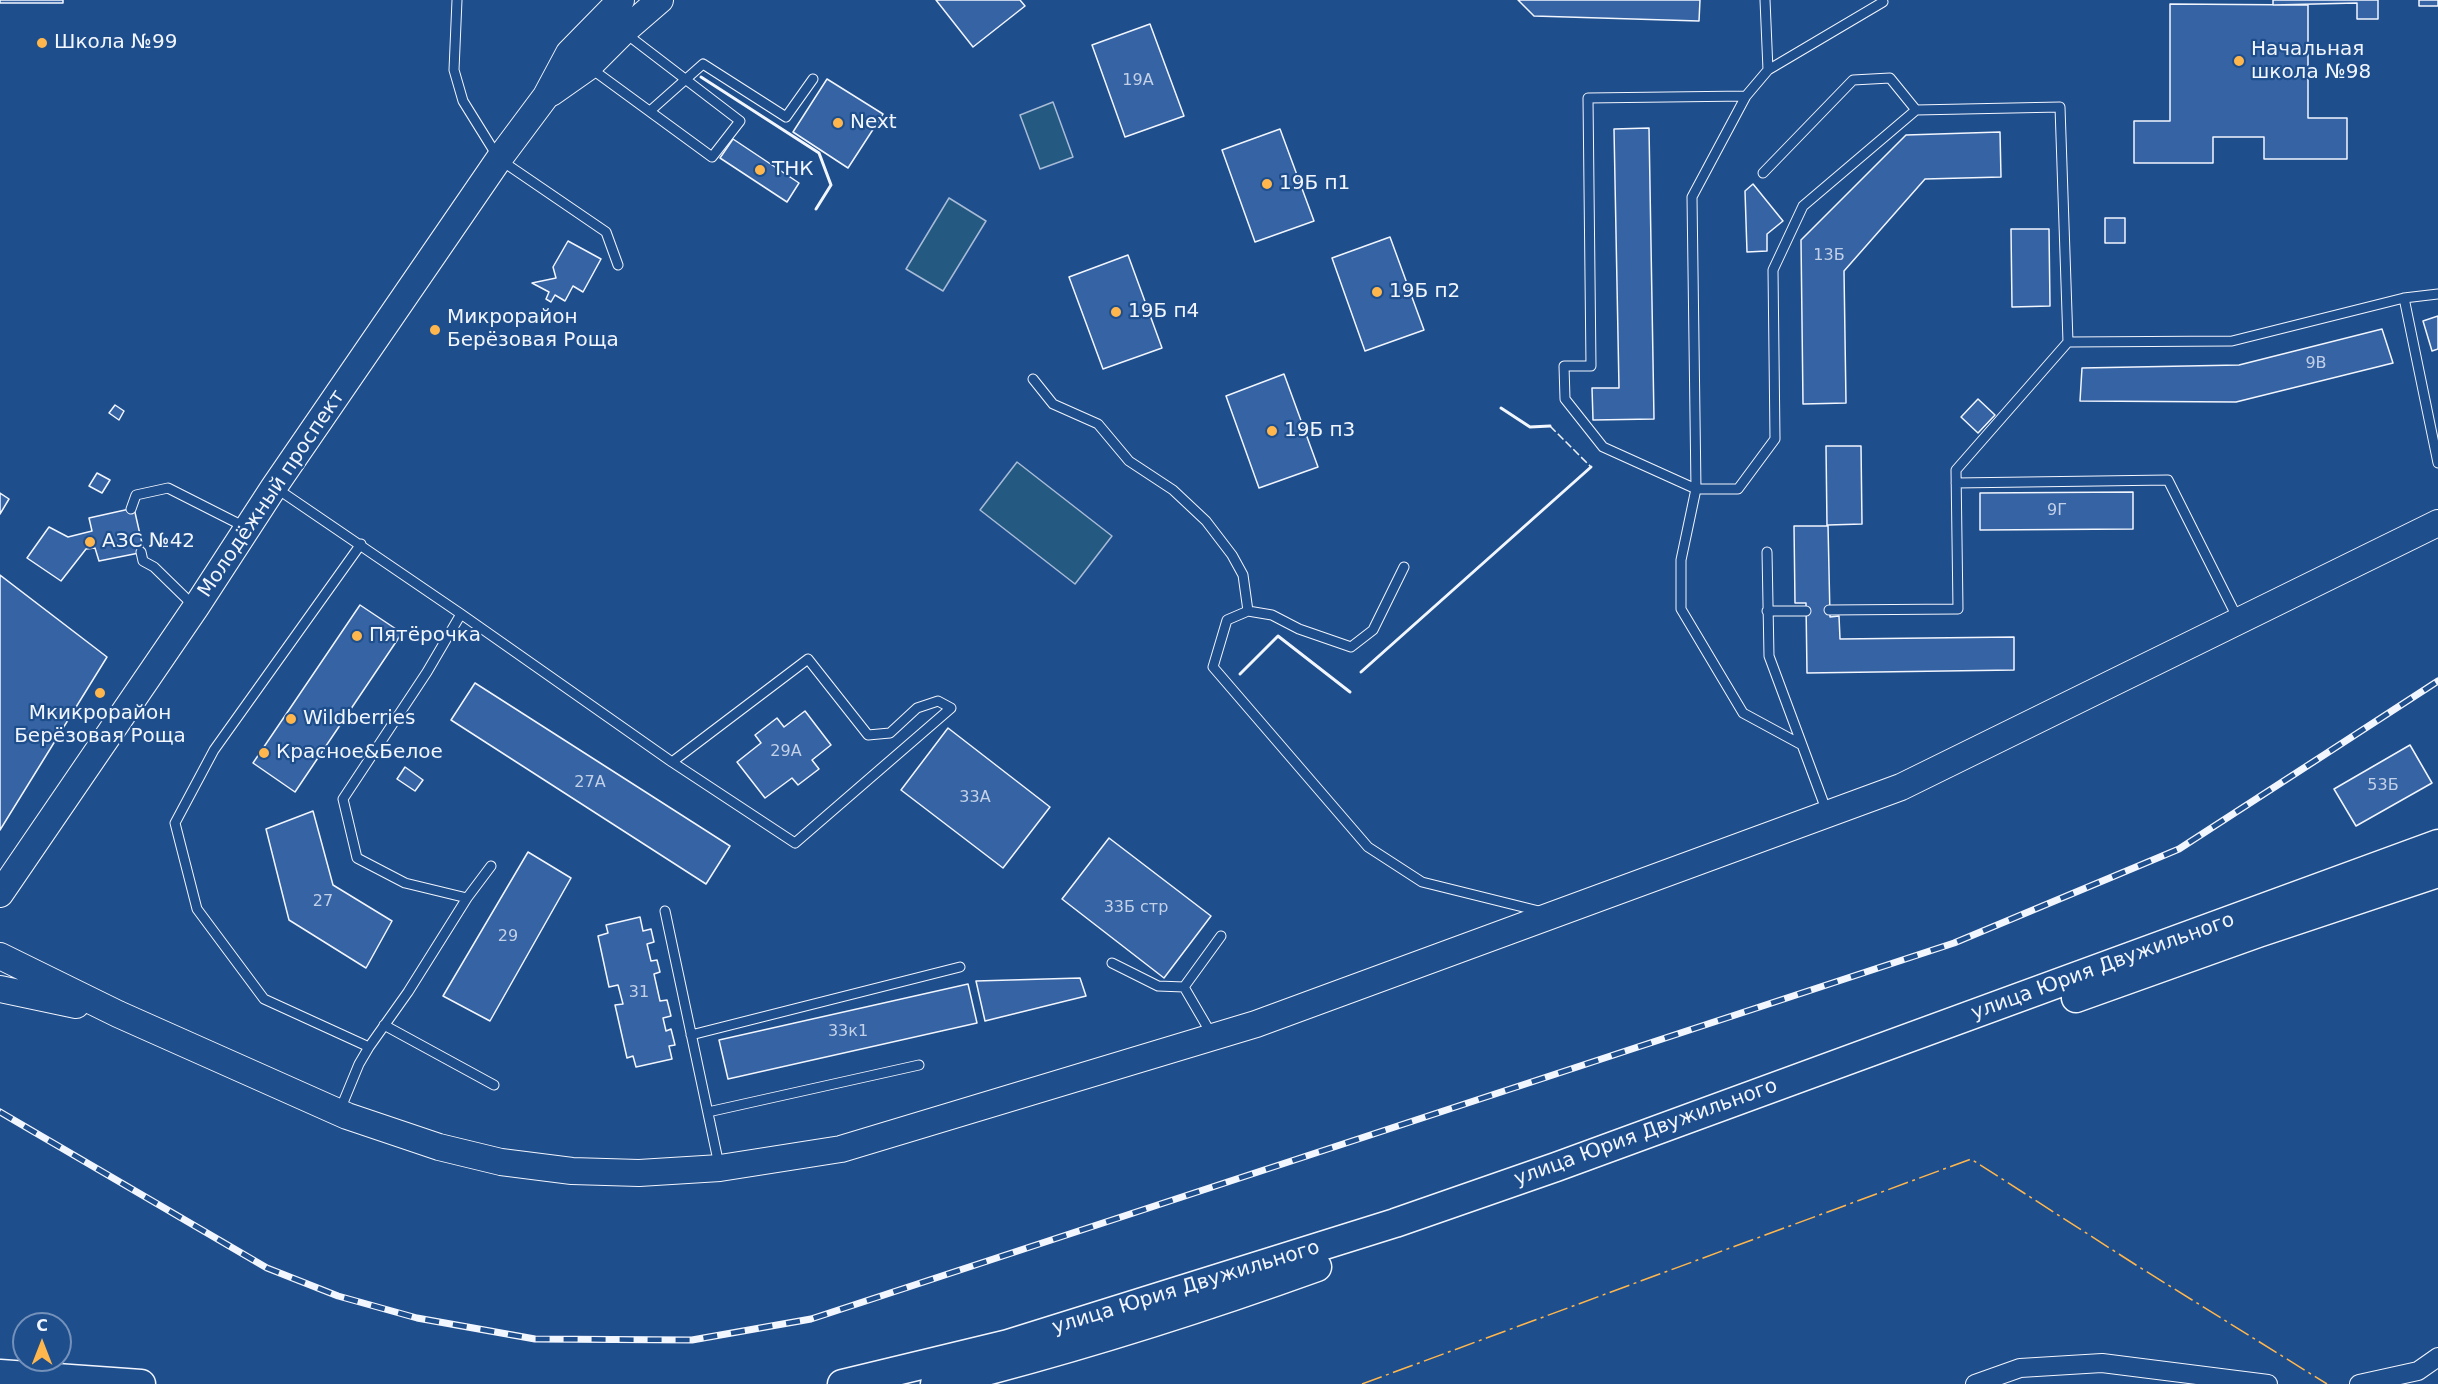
<!DOCTYPE html>
<html>
<head>
<meta charset="utf-8">
<style>
  body { margin:0 }
  #map { position:relative; width:2438px; height:1384px; overflow:hidden; background:#1f4e8c; font-family:"DejaVu Sans",sans-serif }
  canvas { display:block }
  .north { position:absolute; left:12px; top:1312px; width:60px; height:60px; box-sizing:border-box; background:#1f4e8c; border:2px solid #7391ba; border-radius:50%; rotate:0deg; font-size:16px; font-weight:700; line-height:24px; text-align:center; color:#f2f6ff }
  .north::after { content:''; display:block; margin:auto; width:21px; height:27px; background:#ffb74d; clip-path:polygon(50% 0,100% 100%,50% 72%,0 100%) }
</style>
</head>
<body>
<div id="map">
<canvas width="2438" height="1384"></canvas>
<div class="north">С</div>
</div>
<script>
const g = document.querySelector('canvas').getContext('2d');
g.lineJoin = 'round';
function fill(path, color) { g.fillStyle = color; g.fill(path, 'evenodd'); }
function stroke(path, color, width, dash) { g.strokeStyle = color; g.lineWidth = width; g.lineCap = dash ? 'butt' : 'round'; g.setLineDash(dash || []); g.stroke(path); }
function label(font, color, halo, rows, align = 'center') {
  g.font = font + ' "DejaVu Sans",sans-serif'; g.lineWidth = 4.5; g.setLineDash([]); g.textBaseline = 'middle'; g.strokeStyle = halo; g.fillStyle = color; for (const [text, x, y, turn = 0] of rows) {
    g.save(); g.translate(x, y); g.rotate((+turn || 0) * Math.PI / 180); g.textAlign = isNaN(turn) ? turn : align; if (halo) g.strokeText(text, 0, 0); g.fillText(text, 0, 0); g.restore();
  }
}
const green = new Path2D(`
  M1053 102 1073 157 1040 169 1020 115Z
  M949 198 986 221 943 291 906 269Z
  M1017 462 1112 536 1075 584 980 510Z`);
const building = new Path2D(`
  M0 0H63V3H0Z
  M936 0H1020L1025 6 973 47Z
  M1518 0H1700L1699 21 1534 16Z
  M2273 0H2378V19H2357V3L2273 5Z
  M2419 0H2438V6H2419Z
  M2170 4 2308 5V118H2347V159H2264V137H2213V163H2134V121H2170Z
  M1150 24 1184 116 1125 137 1092 45Z
  M827 79 883 114 848 168 793 132Z
  M1649 128 1654 419 1593 420 1592 388H1619L1614 129Z
  M1280 129 1314 221 1255 242 1222 150Z
  M2000 132 2001 177 1925 179 1844 271 1846 403 1803 404 1801 240 1906 135Z
  M733 139 799 183 787 202 720 158Z
  M1753 184 1783 221 1767 234V251L1747 252 1745 191Z
  M2105 218H2125V243H2105Z
  M2011 229H2049L2050 306 2012 307Z
  M1390 237 1424 330 1365 351 1332 258Z
  M568 241 601 259 583 292 573 286 565 301 555 295 551 302 546 299 549 292 532 283 556 278 553 267Z
  M1128 255 1162 348 1103 369 1069 277Z
  M2438 316V349L2432 351 2423 321Z
  M2382 329 2393 363 2236 402 2080 401 2082 368 2239 365Z
  M1284 374 1318 467 1259 488 1226 396Z
  M1978 399 1995 415 1978 433 1961 417Z
  M115 405 124 411 119 420 109 413Z
  M1826 446H1861L1862 524 1828 525 1830 617 1839 616 1840 639 2014 637V670L1807 673 1806 603H1795L1794 526H1827Z
  M97 473 110 480 102 493 89 486Z
  M2133 492V529L1980 530V493Z
  M0 493 9 499 0 514Z
  M134 508 144 552 99 561 95 548 86 549 61 581 27 558 49 527 68 537 92 531 89 518Z
  M0 575 107 657 0 830Z
  M360 605 402 633 295 792 253 763Z
  M475 683 730 846 706 884 451 720Z
  M805 711 831 745 812 760 819 769 798 785 792 778 765 798 737 762 761 743 755 735 777 718 784 727Z
  M948 728 1050 807 1003 868 901 790Z
  M2410 745 2432 783 2356 826 2334 789Z
  M405 767 423 780 415 791 397 779Z
  M313 811 333 885 392 921 366 968 289 920 266 829Z
  M1109 838 1211 916 1164 978 1062 899Z
  M528 852 571 878 490 1021 443 996Z
  M640 917 643 931 651 929 654 942 647 944 651 961 657 960 660 972 654 974 660 1001 667 1000 671 1016 663 1018 666 1031 671 1029 675 1045 669 1046 672 1059 636 1067 633 1056 627 1058 615 1005 623 1004 618 985 609 987 598 936 608 933 606 925Z
  M1080 978 1086 996 985 1021 976 981Z
  M968 984 977 1023 728 1079 719 1040Z`);
const lane = new Path2D(`
  M457 0 454 70 463 101 499 159 606 232 618 265
  M589 67 712 157 740 121 625 33
  M1768 70 1883 2
  M1746 96 1692 197 1696 489 1603 447 1565 399 1564 366H1591L1588 98 1746 96 1768 70 1765 0
  M650 111 703 64 786 117 813 79
  M1763 173 1853 80 1890 78 1916 110
  M2404 298 2438 463
  M2068 342 2232 341 2404 298 2438 294
  M1033 379 1053 404 1098 424 1129 461 1173 490 1206 521 1232 555 1243 575 1248 611
  M1956 483 2168 480 2238 619
  M276 488 461 614 672 762 795 843 951 708 938 701 917 708 890 733 868 735 808 659 672 762
  M131 509 136 495 168 488 245 527
  M361 544 214 750 175 823 197 909 264 999 369 1047
  M141 552 143 561 154 567 195 607
  M1767 552 1769 656 1827 812
  M1404 567 1373 630 1351 647 1299 629 1272 615 1248 611 1227 620 1213 667 1368 847 1422 882 1543 912
  M1767 611H1806
  M461 614 427 672 343 799 357 858 405 883 467 898
  M1802 745 1743 713 1681 609V560L1696 489H1738L1775 439 1773 270 1803 206 1916 110 2060 107 2068 342 1956 470 1958 609 1829 610
  M665 911 719 1165
  M1112 963 1158 986 1184 987
  M384 1025 494 1085
  M691 1035 960 967
  M1212 1035 1184 987 1221 936
  M340 1110 359 1064 369 1047 408 992 467 898 491 866
  M708 1112 919 1065`);
const street = new Path2D(`
  M1975 1384 2020 1368 2102 1363 2268 1384
  M2359 1384 2418 1371 2438 1357`);
const secondary = new Path2D(`
  M551 93 588 67 623 32 660 0
  M0 894 196 607 274 487 499 159 546 96 569 53 621 0
  M0 956 118 1014 347 1116 439 1147 501 1162 572 1171 639 1173 720 1168 841 1149 1256 1024 1901 787 2438 523
  M0 989 76 1005`);
const primary = new Path2D(`
  M2076 998 2258 933 2438 873
  M0 1374 141 1384
  M842 1384 1008 1344 1395 1223 1556 1167 2438 844
  M935 1384C1064 1352 1192 1312 1317 1267`);
const rail = new Path2D(`
  M0 1112 267 1268 338 1296 417 1318 535 1339 692 1340 811 1319 1954 943 2179 849 2438 681`);
const fence = new Path2D(`
  M1550 426 1591 467`);
const wall = new Path2D(`
  M701 77 819 153 831 185 816 209
  M1501 408 1530 427 1550 426
  M1361 672 1591 467
  M1240 674 1278 636 1350 692`);
const power = new Path2D(`
  M1362 1384 1971 1159 2136 1265 2327 1384`);
const markers = [
  [42,43,6,"#ffb74d"],
  [2239,61,6,"#ffb74d"],
  [838,123,6,"#ffb74d"],
  [760,170,6,"#ffb74d"],
  [1267,184,6,"#ffb74d"],
  [1377,292,6,"#ffb74d"],
  [1116,312,6,"#ffb74d"],
  [435,330,6,"#ffb74d"],
  [1272,431,6,"#ffb74d"],
  [90,542,6,"#ffb74d"],
  [357,636,6,"#ffb74d"],
  [100,693,6,"#ffb74d"],
  [291,719,6,"#ffb74d"],
  [264,753,6,"#ffb74d"]
];
const numberNames = [
  ["19А",1138,81],
  ["13Б",1829,256],
  ["9В",2316,364],
  ["9Г",2057,511],
  ["29А",786,752],
  ["27А",590,783],
  ["53Б",2383,786],
  ["33А",975,798],
  ["27",323,902],
  ["33Б стр",1136,908],
  ["29",508,937],
  ["31",639,993],
  ["33к1",848,1032]
];
const poiNames = [
  ["Школа №99",54,43],
  ["Начальная",2251,50],
  ["школа №98",2251,73],
  ["Next",850,123],
  ["ТНК",772,170],
  ["19Б п1",1279,184],
  ["19Б п2",1389,292],
  ["19Б п4",1128,312],
  ["Микрорайон",447,318],
  ["Берёзовая Роща",447,341],
  ["19Б п3",1284,431],
  ["АЗС №42",102,542],
  ["Пятёрочка",369,636],
  ["Мкикрорайон",100,714,"center"],
  ["Берёзовая Роща",100,737,"center"],
  ["Wildberries",303,719],
  ["Красное&Белое",276,753]
];
const streetNames = [
  ["Молодёжный проспект",272,494,-56],
  ["улица Юрия Двужильного",2103,967,-20],
  ["улица Юрия Двужильного",1646,1133,-20],
  ["улица Юрия Двужильного",1186,1288,-17]
];
fill(green, '#245a82');
stroke(green, '#a8bbd7', 1.5);
fill(building, '#3563a3');
stroke(building, '#f2f6ff', 1.5);
stroke(lane, '#f2f6ff', 11);
stroke(street, '#f2f6ff', 20);
stroke(secondary, '#f2f6ff', 28);
stroke(primary, '#f2f6ff', 31);
stroke(lane, '#1f4e8c', 9);
stroke(street, '#1f4e8c', 18);
stroke(secondary, '#1f4e8c', 26);
stroke(primary, '#1f4e8c', 28);
stroke(rail, '#f2f6ff', 7);
stroke(rail, '#1f4e8c', 4.5, [14]);
stroke(fence, '#f2f6ff', 1.5, [8, 3]);
stroke(wall, '#f2f6ff', 3);
stroke(power, '#ffb74d', 1.5, [21, 4.5, 3, 4.5]);
for (const [x, y, r, color] of markers) { const dot = new Path2D(); dot.arc(x, y, r, 0, 2 * Math.PI); g.fillStyle = color; g.fill(dot); stroke(dot, '#1f4e8c', 2); }
label('16px', '#c3d1e8', null, numberNames);
label('20px', '#f2f6ff', '#1f4e8c', poiNames, 'left');
label('20px', '#f2f6ff', '#1f4e8c', streetNames);
</script>
</body>
</html>
